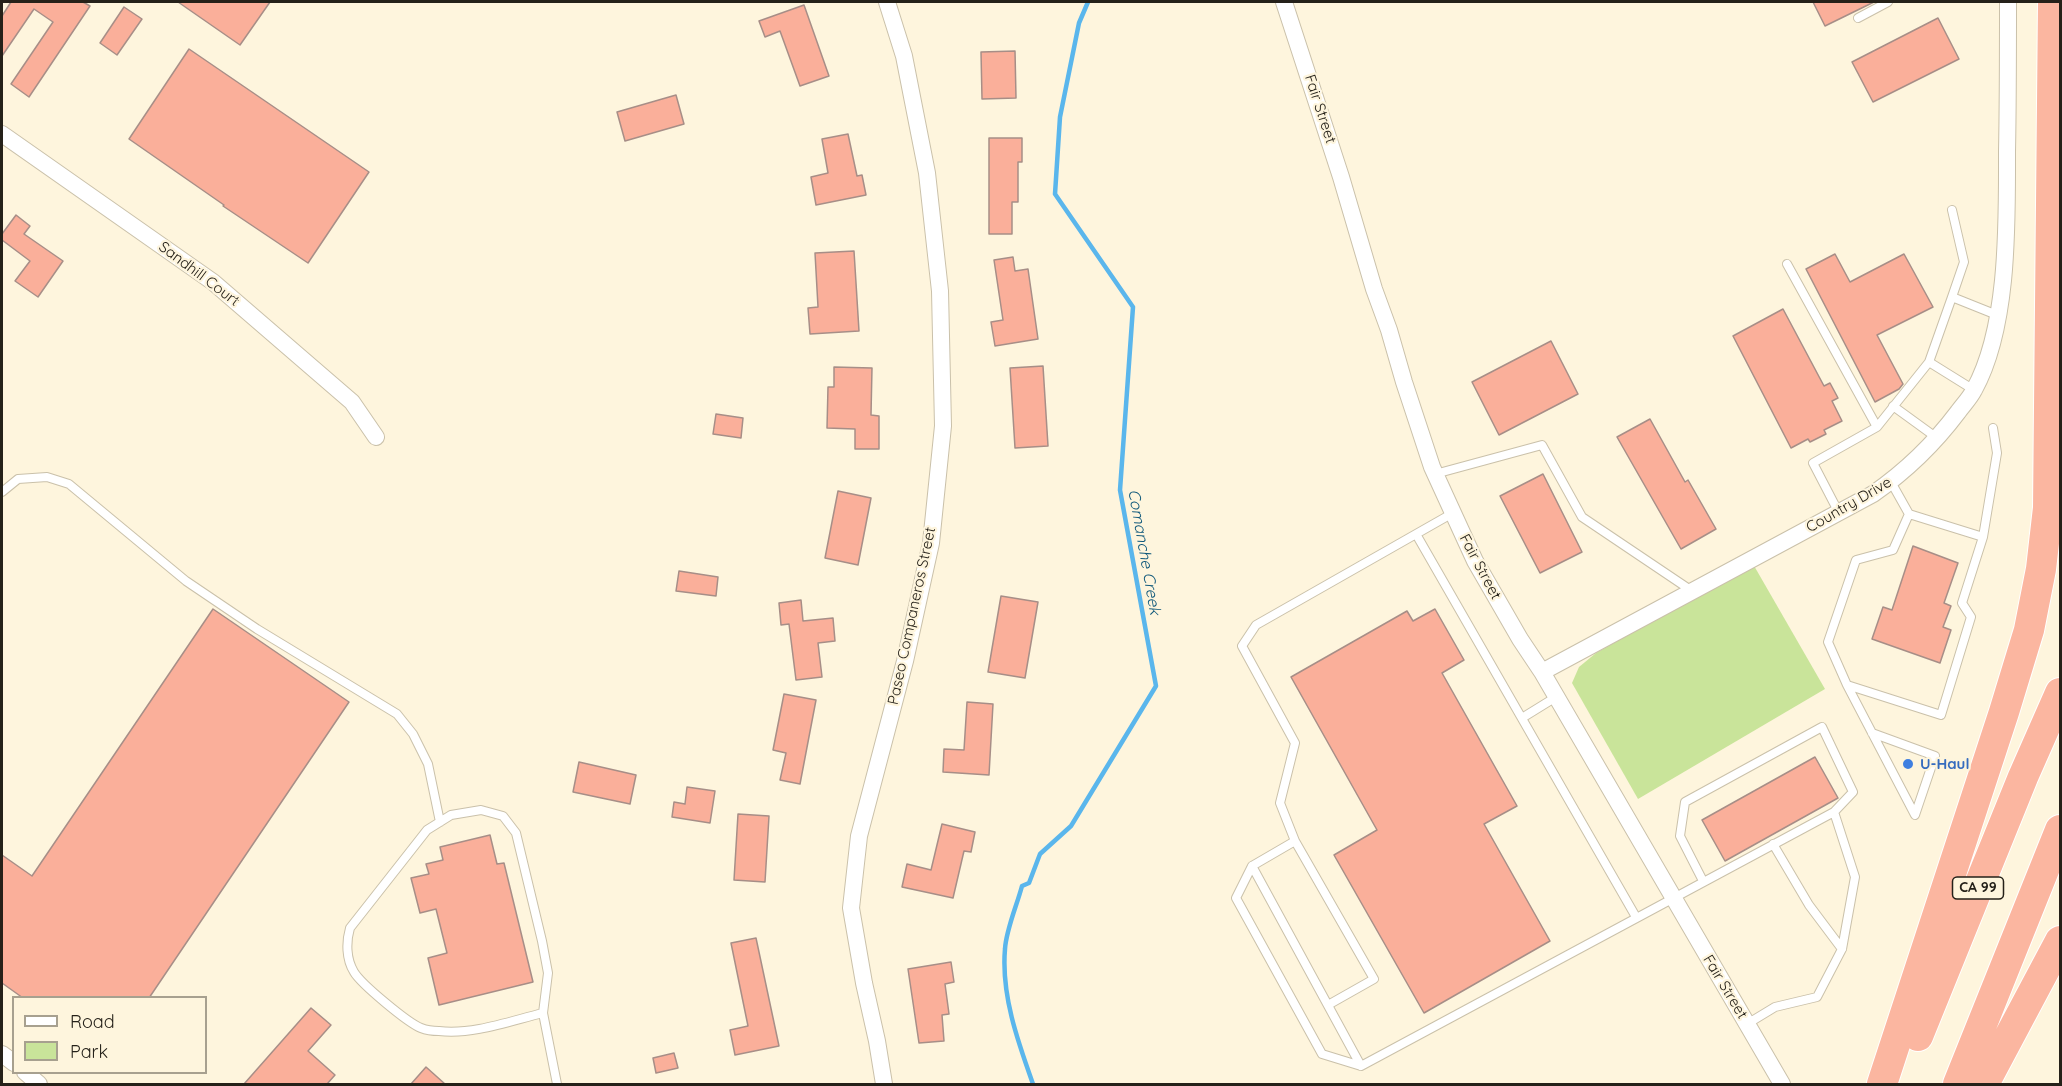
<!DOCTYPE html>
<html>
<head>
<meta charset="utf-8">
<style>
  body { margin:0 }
  #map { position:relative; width:2062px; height:1086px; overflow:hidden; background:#fef5dd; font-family:Quicksand,sans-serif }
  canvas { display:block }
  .frame { position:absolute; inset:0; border:3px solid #252119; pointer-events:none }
  .legend { position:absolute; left:12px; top:996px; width:195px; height:78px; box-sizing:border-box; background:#fef5dd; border:2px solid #a7a08f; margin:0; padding:8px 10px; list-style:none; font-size:18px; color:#252119 }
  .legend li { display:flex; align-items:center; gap:12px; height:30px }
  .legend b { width:30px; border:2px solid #a7a08f }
</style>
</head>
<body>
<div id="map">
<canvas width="2062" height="1086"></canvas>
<div class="frame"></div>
<ul class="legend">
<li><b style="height:8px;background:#fff"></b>Road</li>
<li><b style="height:16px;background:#c9e49a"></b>Park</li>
</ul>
</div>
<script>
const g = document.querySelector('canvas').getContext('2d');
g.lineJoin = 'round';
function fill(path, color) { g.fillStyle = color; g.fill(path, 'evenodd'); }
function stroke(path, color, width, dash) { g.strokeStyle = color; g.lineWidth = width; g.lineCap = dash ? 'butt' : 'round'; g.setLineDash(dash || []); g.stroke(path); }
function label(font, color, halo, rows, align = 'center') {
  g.font = font + ' Quicksand,sans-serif'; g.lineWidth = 4.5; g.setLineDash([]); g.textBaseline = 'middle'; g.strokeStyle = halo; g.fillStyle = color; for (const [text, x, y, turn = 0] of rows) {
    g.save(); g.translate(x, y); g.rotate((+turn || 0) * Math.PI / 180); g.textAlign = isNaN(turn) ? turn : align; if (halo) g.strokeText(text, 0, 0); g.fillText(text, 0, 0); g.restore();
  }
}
const green = new Path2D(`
  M1753 564 1825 689 1638 799 1572 683 1579 667 1596 653Z`);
const stream = new Path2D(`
  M1033 1084C1018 1042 1001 995 1005 949 1006 930 1017 905 1022 886L1029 883 1040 854 1071 826 1156 686 1120 490 1133 307 1055 194 1060 117 1079 23 1088 2`);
const building = new Path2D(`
  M11 2H83L90 6 29 97 11 84 53 22 34 9 2 56V16Z
  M178 2H270L240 45Z
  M1813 2H1874L1825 26Z
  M804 5 829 76 800 86 780 31 765 37 759 21Z
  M124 7 142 19 117 55 100 43Z
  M1938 18 1959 59 1873 102 1852 62Z
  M189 49 369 172 308 263 223 206 224 205 129 139Z
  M1015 51 1016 98 982 99 981 52Z
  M676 95 684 124 625 141 617 112Z
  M848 134 857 176 862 175 866 195 816 205 811 177 828 173 822 139Z
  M989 138H1022V162H1018V202H1012V234H989Z
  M16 215 30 226 24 234 63 261 38 297 15 281 30 261 2 240V234Z
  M854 251 859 331 810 334 808 308 818 307 815 253Z
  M1835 254 1850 282 1904 254 1933 307 1877 335 1903 384 1899 389 1875 402 1806 269Z
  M1013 257 1015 271 1028 269 1038 339 995 346 991 322 1003 320 994 260Z
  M1783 309 1824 386 1830 383 1838 398 1832 401 1842 421 1824 430 1826 434 1810 442 1808 439 1791 448 1733 336Z
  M1551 341 1578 394 1499 435 1472 382Z
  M1043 366 1048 446 1015 448 1010 368Z
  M834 367 872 368 871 415 879 416V449H855V429L827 428 828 387H834Z
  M716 414 743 418 741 438 713 434Z
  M1650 419 1685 482 1688 480 1716 529 1681 549 1617 437Z
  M1543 474 1582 552 1540 573 1500 496Z
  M838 491 871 498 858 565 825 558Z
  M1913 546 1958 563 1944 603 1951 606 1943 627 1951 630 1940 663 1872 639 1883 607 1892 610Z
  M679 571 718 577 716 596 676 591Z
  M1001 596 1038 602 1025 678 988 672Z
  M801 600 803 621 833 618 835 641 818 643 822 677 796 680 789 624 781 625 779 603Z
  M213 609 349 702 149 998H23L2 983V855L32 876Z
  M1435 609 1464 660 1442 673 1517 806 1484 824 1550 941 1424 1013 1334 855 1377 830 1291 677 1407 611 1413 621Z
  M784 694 816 700 800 784 780 780 786 753 773 750Z
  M967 702 993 704 989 775 943 772 944 749 964 750Z
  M1815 757 1838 798 1725 861 1702 820Z
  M579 762 636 775 630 804 573 792Z
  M687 787 715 791 710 823 672 817 674 802 685 804Z
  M738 814 769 816 765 882 734 880Z
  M942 824 975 832 971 852 964 851 953 898 902 887 907 864 931 870Z
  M490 835 497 864 504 863 533 982 439 1005 428 958 447 953 436 909 420 913 411 878 429 874 426 864 443 860 440 847Z
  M756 938 779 1046 735 1055 730 1030 748 1026 731 943Z
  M951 962 954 982 945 984 949 1014 942 1015 944 1041 919 1043 908 969Z
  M311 1008 331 1025 308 1051 335 1075 327 1084H244Z
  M674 1053 678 1068 656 1073 653 1058Z
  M426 1067 445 1084H411Z`);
const lane = new Path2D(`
  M1858 18 1888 2
  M1787 264 1877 427 1813 463 1839 513
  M1952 297 1997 315
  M1929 362 1974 390
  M1893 406 1937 438
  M1877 427 1929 362 1952 297 1964 262 1952 210
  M1435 474 1542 445 1582 517 1692 591
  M1891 482 1909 514 1983 537 1962 603 1971 617 1941 715 1847 685 1828 642 1856 560 1893 550 1909 514
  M2 492 18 479 47 477 69 484 186 581 257 629 397 714 413 734 428 764 440 822
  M1453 513 1256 625 1242 646 1295 743 1280 803 1295 841 1252 866 1361 1066 1834 812 1855 877 1842 949 1817 997 1775 1007 1747 1024
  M1416 534 1636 917
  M1983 537 1997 453 1993 428
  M1847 685 1915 815 1935 756 1872 733
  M1522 718 1556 697
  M1295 841 1374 979 1328 1005
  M1773 844 1809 905 1842 949
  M1252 866 1236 898 1322 1054 1361 1066
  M1703 881 1680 836 1685 802 1822 727 1853 792 1834 812
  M543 1013C510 1021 473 1035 439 1031 434 1031 426 1030 421 1028 408 1023 361 984 354 972 346 959 346 942 350 928L427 830 451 815 481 810 503 816 516 833 542 941 548 973 543 1013 557 1084`);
const street = new Path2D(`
  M1284 2 1341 177 1374 289 1389 330 1404 382 1432 467 1475 561 1520 639 1542 672 1782 1084
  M2 134 213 282 352 402 376 437
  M1542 672 1873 494C1906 471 1934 444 1958 412 1963 405 1970 398 1974 390 2009 327 2007 223 2007 152 2008 102 2008 52 2008 2
  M2 1054 14 1063
  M25 1072 39 1084
  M884 1084 877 1041 864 983 851 908 859 836 905 661 931 543 943 426 940 291 927 173 904 56 887 2`);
const highway = new Path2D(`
  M1918 1036 2023 777 2060 693
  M1882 1084 2004 712 2029 630 2041 569 2048 508 2053 2
  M1958 1084 2060 830
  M1984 1084 2060 941`);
const markers = [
  [1908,764,6,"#3f7fe0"]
];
const shields = [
  [1978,888,51]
];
const shieldNames = [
  ["CA 99",1978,888]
];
const streetNames = [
  ["Fair Street",1320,109,72],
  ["Sandhill Court",199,274,37],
  ["Country Drive",1849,505,-30],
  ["Fair Street",1480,567,62],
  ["Paseo Companeros Street",912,616,-78],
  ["Fair Street",1725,987,59]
];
const shopNames = [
  ["U-Haul",1920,764]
];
const waterNames = [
  ["Comanche Creek",1144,552,80]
];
fill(green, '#c9e49a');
stroke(stream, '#5ab6ec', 4.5);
fill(building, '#faaf9a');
stroke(building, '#a78e87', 1.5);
stroke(lane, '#cac1aa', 10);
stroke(street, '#cac1aa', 18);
stroke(highway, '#fff', 32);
stroke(lane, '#fff', 8);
stroke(street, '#fff', 16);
stroke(highway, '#fbb6a0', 30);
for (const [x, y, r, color] of markers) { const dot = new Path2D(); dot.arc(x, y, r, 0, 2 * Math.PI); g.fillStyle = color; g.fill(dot); stroke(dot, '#fef5dd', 2); }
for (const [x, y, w] of shields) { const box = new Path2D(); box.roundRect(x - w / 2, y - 11, w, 22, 4.5); g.fillStyle = '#fef5dd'; g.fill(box); stroke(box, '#252119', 1.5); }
label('bold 14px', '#252119', null, shieldNames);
label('15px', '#252119', '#fef5dd', streetNames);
label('bold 15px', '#366cbe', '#fef5dd', shopNames, 'left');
label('italic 16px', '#0e577a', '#fef5dd', waterNames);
</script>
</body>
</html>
